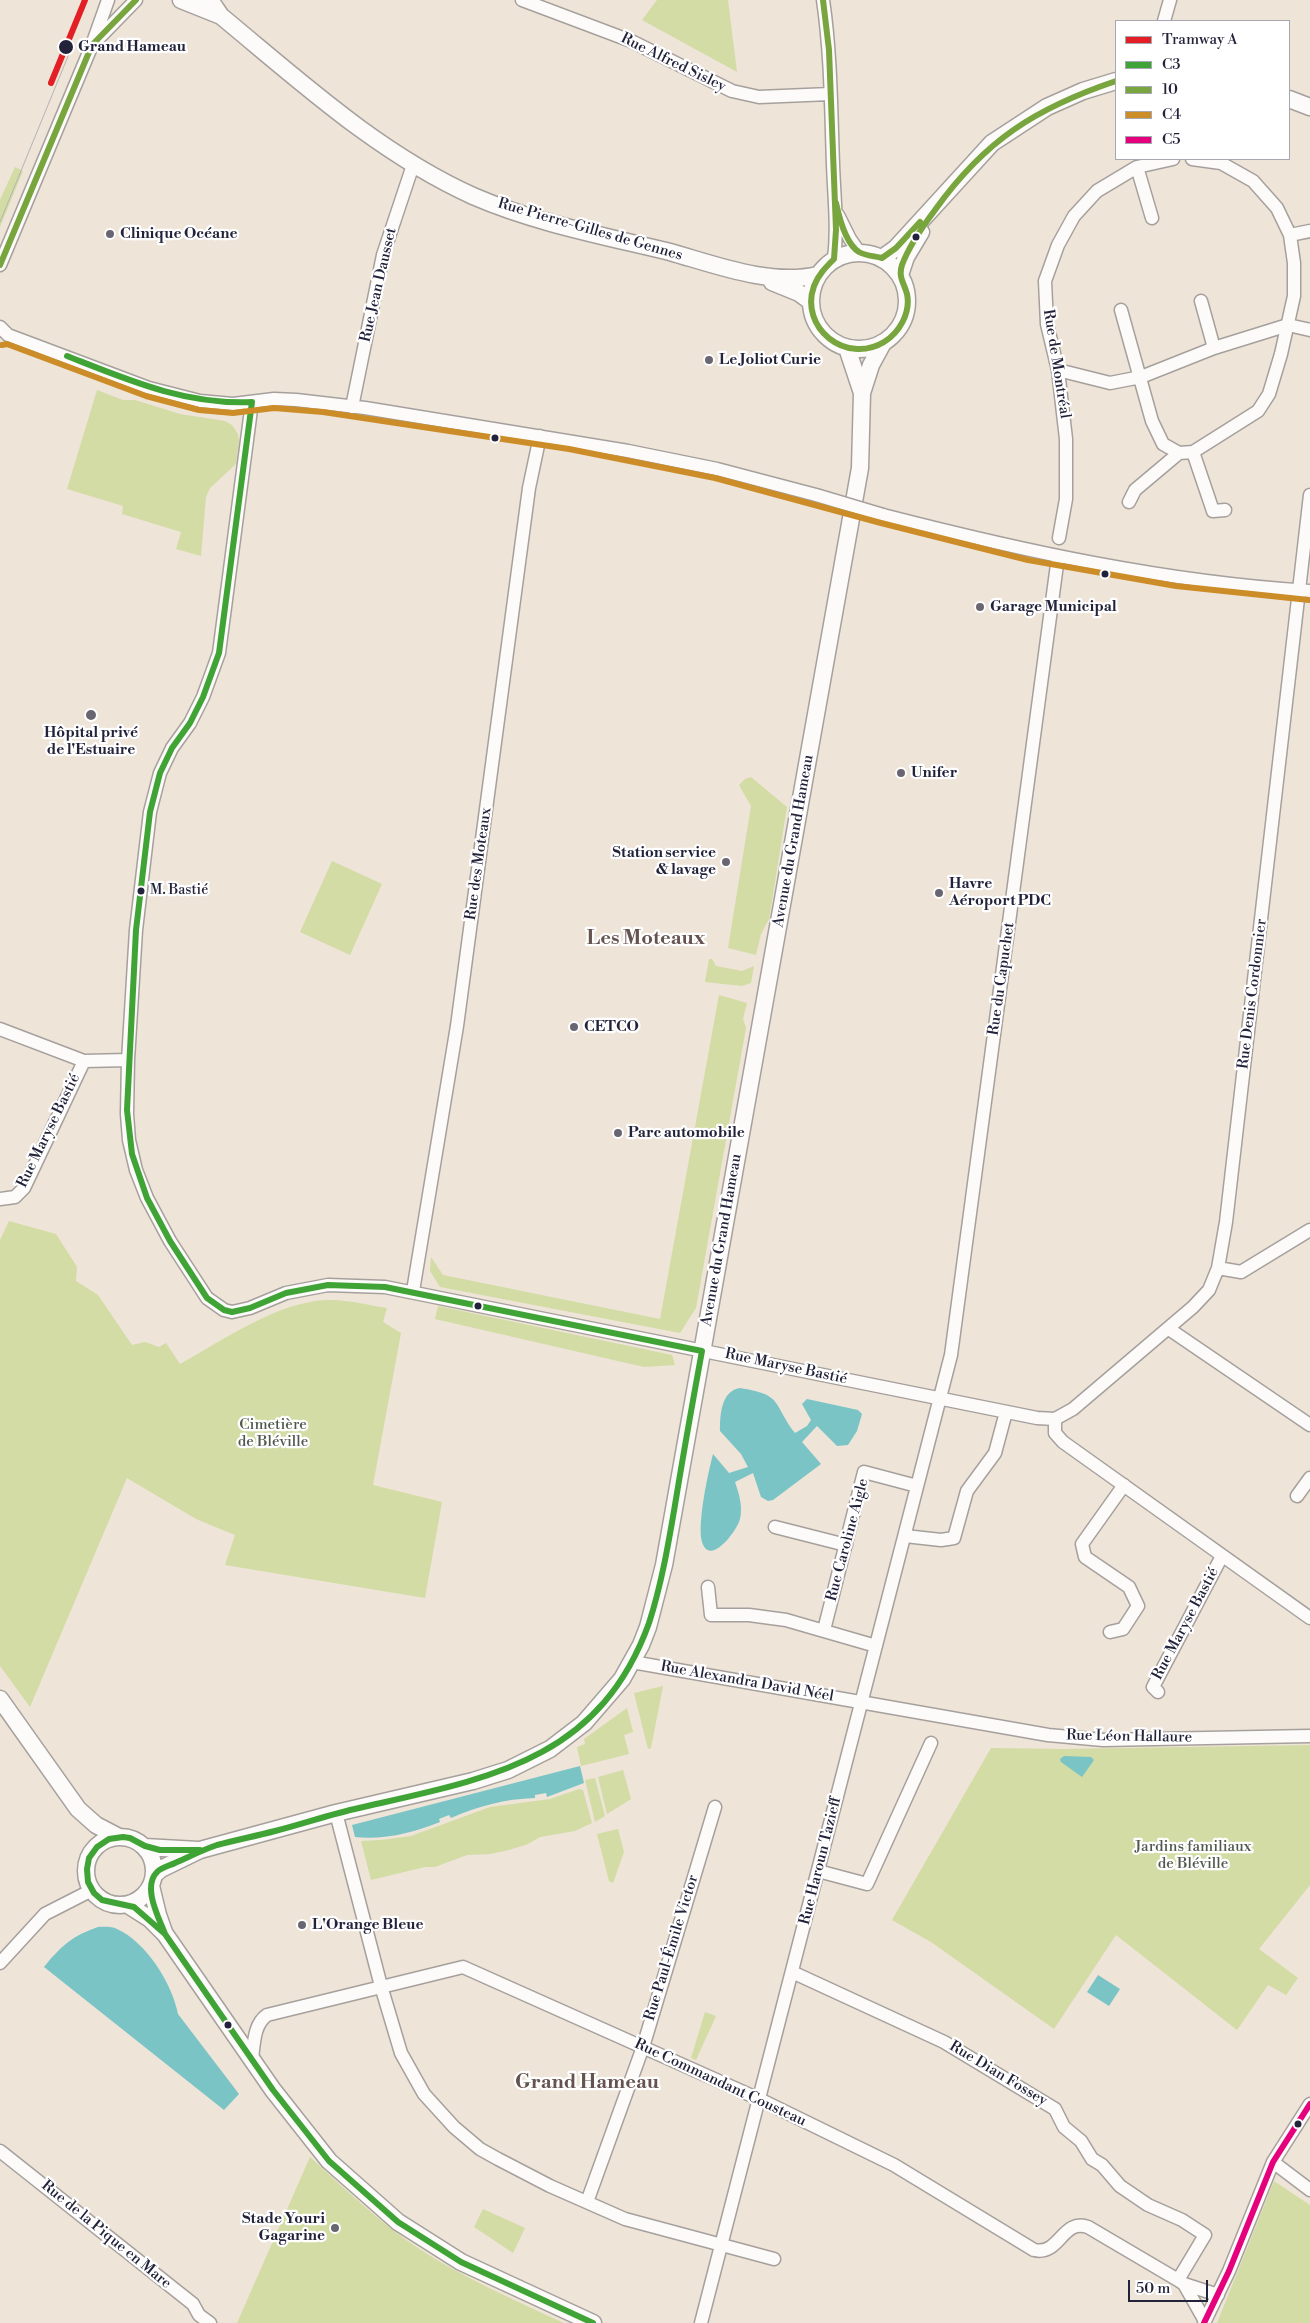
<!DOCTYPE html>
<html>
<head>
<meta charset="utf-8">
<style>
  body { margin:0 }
  #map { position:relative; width:1310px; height:2323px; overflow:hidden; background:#eee4d8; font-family:"Libre Bodoni",serif }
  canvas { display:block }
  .legend { position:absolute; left:1115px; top:20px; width:175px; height:140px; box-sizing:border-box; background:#fff; border:1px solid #a7a7b1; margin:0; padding:6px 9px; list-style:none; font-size:15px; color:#22223b }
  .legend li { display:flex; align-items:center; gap:10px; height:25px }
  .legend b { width:25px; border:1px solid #a7a7b1 }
  .scale { position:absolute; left:1128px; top:2280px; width:80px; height:22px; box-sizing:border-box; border:2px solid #22223b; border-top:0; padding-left:6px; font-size:15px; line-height:18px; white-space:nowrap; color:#22223b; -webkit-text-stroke:4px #fff; paint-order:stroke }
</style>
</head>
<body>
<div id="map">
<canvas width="1310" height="2323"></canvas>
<ul class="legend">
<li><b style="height:6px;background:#e41e25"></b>Tramway A</li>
<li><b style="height:6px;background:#3fa435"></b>C3</li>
<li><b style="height:6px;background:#78a53e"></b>10</li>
<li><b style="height:6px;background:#cc8d28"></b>C4</li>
<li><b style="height:6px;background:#e5007d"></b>C5</li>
</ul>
<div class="scale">50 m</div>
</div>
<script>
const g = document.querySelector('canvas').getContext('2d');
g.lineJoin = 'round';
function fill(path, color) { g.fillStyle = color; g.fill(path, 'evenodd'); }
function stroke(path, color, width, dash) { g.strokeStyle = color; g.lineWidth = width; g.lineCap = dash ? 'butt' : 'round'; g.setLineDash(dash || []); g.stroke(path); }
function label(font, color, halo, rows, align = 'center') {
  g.font = font + ' "Libre Bodoni",serif'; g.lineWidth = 4.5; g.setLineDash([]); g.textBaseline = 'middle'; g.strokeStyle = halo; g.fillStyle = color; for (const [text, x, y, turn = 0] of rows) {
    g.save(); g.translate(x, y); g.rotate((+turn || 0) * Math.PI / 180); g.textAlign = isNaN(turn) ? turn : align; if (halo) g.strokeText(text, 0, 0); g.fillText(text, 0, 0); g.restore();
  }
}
const green = new Path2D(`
  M657 0H728L737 72 642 20Z
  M15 167 23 171 0 227V200Z
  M97 390 123 400H135L180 414 225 421 232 425 238 434 239 441 236 464 210 488 206 497 201 556 176 549 181 532 122 514 123 506 67 489Z
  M751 777 787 807 769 919 761 934 756 955 728 948 751 806 739 785 745 779Z
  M332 861 382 884 350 955 300 932Z
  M709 959H712L716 966 742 971 754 966 751 983 742 986 705 982Z
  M719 995 747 1003 743 1019 746 1028 696 1308 680 1333 440 1287 430 1271 431 1257 443 1275 660 1319Z
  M9 1221 56 1234 77 1267 76 1281 98 1295 132 1345 145 1342 159 1347 166 1343 180 1364C222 1341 277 1302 326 1300 346 1299 368 1305 387 1308L383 1322 401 1333 373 1485 442 1502 425 1598 225 1565 235 1535 196 1519 127 1478 30 1707 0 1666V1240Z
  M438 1306 672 1355 675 1365 644 1367 435 1319Z
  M663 1686 651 1748 648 1749 634 1693Z
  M627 1708 633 1732 624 1735 629 1754 581 1766 577 1747 585 1744 584 1739Z
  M1310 1745V1885L1259 1949 1298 1978 1286 1995 1268 1985 1237 2030 1116 1935 1054 2029 931 1942 892 1920 991 1748 1064 1749Z
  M623 1770 631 1799 607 1814 598 1777Z
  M595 1778 605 1816 595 1822 585 1780Z
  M579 1789 583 1790 592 1823 575 1831 540 1837 528 1844 509 1850 490 1854 467 1855 435 1867H425L371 1880 361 1841 381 1840 411 1836 490 1807 550 1799Z
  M618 1829 624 1852 613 1883 609 1881 597 1834Z
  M705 2012 716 2016 696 2060 691 2058Z
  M310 2157C344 2188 379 2222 418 2248 464 2278 514 2300 564 2323H237Z
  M1274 2181 1310 2205V2323H1217Z
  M483 2209 525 2228 513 2253 474 2227Z`);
const water = new Path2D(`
  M740 1388C784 1395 772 1403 795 1433L807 1426 811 1420 802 1404 807 1399 858 1410 862 1414 857 1431 848 1445 837 1446 817 1426 802 1442 821 1464 773 1500 768 1501 761 1497 753 1473 735 1482C739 1494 743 1506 740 1519 737 1531 710 1567 702 1542 697 1524 708 1473 713 1454L729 1473 748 1467 741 1454 720 1431C720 1415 721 1391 740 1388Z
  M1064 1756 1091 1757 1094 1760 1082 1777 1061 1762 1060 1759Z
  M580 1766 584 1783 547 1797 546 1793 535 1795V1798C505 1799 478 1806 451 1818L449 1815 439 1819 440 1822C413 1833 384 1840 355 1837L352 1825Z
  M98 1927C104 1927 111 1926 117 1929 146 1942 172 1983 178 2014L239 2094 224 2110 44 1967C61 1946 72 1936 98 1927Z
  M1098 1975 1120 1989 1109 2006 1087 1992Z`);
const minor = new Path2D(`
  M522 0 631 41 732 91 759 97 830 94
  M823 0C831 54 831 109 833 164 834 196 838 227 834 259
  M1164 21 1170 0
  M94 43 136 0
  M1137 167 1152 218
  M838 215 850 239 859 252
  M1290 235 1310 231
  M0 265 92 45 108 0
  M1201 301 1214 348
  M1121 310 1152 421 1163 444 1179 453 1193 452 1258 411 1269 394 1281 354 1294 296V263L1290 235 1277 208 1253 181 1221 163 1192 159
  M0 327 8 335 149 388 200 401 233 404 274 399 296 400 365 408 628 451 717 469 816 495
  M1058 370 1110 383 1141 377 1214 348 1288 325 1310 330
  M252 402 219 653 203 697 190 723 172 748 160 773 150 812 136 930 128 1060 127 1114 129 1140 136 1170 147 1198 170 1241 207 1298 224 1310 232 1312 250 1308 286 1293 328 1285 385 1287 1037 1418 1055 1419 1073 1409 1193 1307 1209 1290 1218 1268 1226 1222 1310 495
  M352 407 383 255 413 165
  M1193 452 1213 511 1225 510
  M1129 502 1135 490 1179 453
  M883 515C1023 551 1165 582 1310 591
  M1059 538 1066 499V439L1058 370 1047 324 1045 281 1058 245 1074 216 1097 191 1137 167 1173 159
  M0 1029 84 1061 128 1060
  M0 1199 15 1197 24 1188 84 1061
  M1218 1268 1241 1272 1310 1230
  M413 1291 457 1026 529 488 540 436
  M1169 1329 1310 1425
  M1055 1419V1433L1063 1442 1310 1618
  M1297 1496 1310 1478
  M775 1527 846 1545
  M905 1536 941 1540 954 1538 967 1491 995 1453 1006 1412
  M708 1587 711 1615H749L786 1620 876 1646
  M824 1630 864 1472 917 1486
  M1110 1632 1123 1629 1138 1606 1129 1587 1085 1557 1082 1544 1124 1485
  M632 1662 1048 1735 1103 1740 1310 1736
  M1158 1692 1153 1687 1222 1556
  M336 1813 381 1986 401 2053 424 2094 454 2127 480 2149 498 2159 550 2186 625 2219 774 2259
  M818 1871 867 1884 931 1743
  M0 1963 45 1914 92 1890
  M792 1972 944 2042 1055 2109 1064 2127 1081 2141 1092 2159 1102 2165 1120 2186 1148 2205 1182 2220 1205 2235 1178 2280
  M252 2059C254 2043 254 2024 267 2015L463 1967 759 2099 894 2165 1034 2250C1060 2256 1062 2218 1088 2227L1178 2280 1184 2284 1205 2321
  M0 2151 193 2304 199 2315 210 2323
  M1273 2162 1310 2190
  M587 2202 643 2047 715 1807
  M1184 2284 1218 2295
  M701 2323 951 1355 1058 557
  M1204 2323 1229 2271 1273 2162 1310 2104`);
const major = new Path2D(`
  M181 0 221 16
  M210 0 221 16C301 82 378 153 473 196 535 223 604 236 670 252 716 265 770 286 818 275
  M1289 99 1310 107
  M811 301a48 48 0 1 1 96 0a48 48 0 1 1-96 0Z
  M882 258 896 248 992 143 1047 107 1083 91 1116 81
  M900 275 906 257 921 232
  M772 282 799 293 810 301
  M847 348 862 393
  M0 1699 78 1809 96 1825 119 1837
  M86 1871a34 34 0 1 1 68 0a34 34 0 1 1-68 0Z
  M145 1847 198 1850
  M155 1874 161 1869 200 1850 336 1813 473 1781 508 1770 550 1749 584 1723 622 1679 641 1645 648 1627 664 1565 860 468 862 393 871 365 883 343
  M151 1886 158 1915 164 1932
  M128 1905 150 1919 165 1934 273 2090 329 2161 398 2222 461 2262 593 2323`);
const tram = new Path2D(`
  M0 222 71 49`);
const minorBridge = new Path2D(`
  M816 495 883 515`);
const bus1 = new Path2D(`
  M67 356C128 380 185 405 252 402L219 653 203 697 190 723 172 748 160 773 150 812 136 930 127 1110 132 1154 147 1198 170 1241 207 1298 224 1310 232 1312 250 1308 286 1293 328 1285 385 1287 702 1351C693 1400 684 1450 676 1499 669 1540 662 1583 649 1623 599 1762 486 1779 359 1808 331 1814 303 1824 275 1831 256 1836 236 1840 217 1845 202 1850 189 1857 175 1863 169 1866 162 1867 157 1872 142 1887 159 1918 165 1934
  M200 1850H160L145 1846 130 1838 123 1837 109 1839 97 1847 89 1858 87 1869 88 1882 94 1893 102 1900 134 1907 165 1934 273 2090 329 2161 398 2222 461 2262 593 2323`);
const bus2 = new Path2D(`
  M823 0 829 50 836 230 834 259C826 267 818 275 814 286 799 328 846 365 884 342 899 333 911 313 907 294 904 283 898 277 902 265 909 246 923 226 935 210 985 140 1036 108 1116 81
  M836 203C839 217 846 244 859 252 866 256 875 256 882 258L896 248 920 222
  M0 265 92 45 136 0`);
const bus3 = new Path2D(`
  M2 345 7 344 146 396 199 410 233 413 274 408 323 412 569 449 715 478 881 523 1028 560 1176 586 1309 600`);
const bus4 = new Path2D(`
  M1204 2323 1229 2271 1273 2162 1310 2104`);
const tram1 = new Path2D(`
  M51 83 85 0`);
const markers = [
  [66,47,8,"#22223b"],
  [110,234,5,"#696672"],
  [916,237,4.5,"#22223b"],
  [709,360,5,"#696672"],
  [495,438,4.5,"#22223b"],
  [1105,574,4.5,"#22223b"],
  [980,607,5,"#696672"],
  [91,715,6,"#696672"],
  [901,773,5,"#696672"],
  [726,862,5,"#696672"],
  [141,891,4.5,"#22223b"],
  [939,893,5,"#696672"],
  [574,1027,5,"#696672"],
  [618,1133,5,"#696672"],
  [478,1306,4.5,"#22223b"],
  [302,1925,5,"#696672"],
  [228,2025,4.5,"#22223b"],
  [1298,2124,4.5,"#22223b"],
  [335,2228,5,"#696672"]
];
const busNames = [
  ["M. Bastié",150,891]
];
const stopNames = [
  ["Grand Hameau",78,47]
];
const streetNames = [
  ["Rue Alfred Sisley",673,63,26],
  ["Rue Pierre-Gilles de Gennes",590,230,16],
  ["Rue Jean Dausset",379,285,-77],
  ["Rue de Montréal",1056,364,81],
  ["Avenue du Grand Hameau",794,841,-80],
  ["Rue des Moteaux",479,864,-82],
  ["Rue du Capuchet",1002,979,-82],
  ["Rue Denis Cordonnier",1253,994,-83],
  ["Rue Maryse Bastié",49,1131,-64],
  ["Avenue du Grand Hameau",722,1240,-80],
  ["Rue Maryse Bastié",786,1367,12],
  ["Rue Caroline Aigle",848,1540,-75],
  ["Rue Maryse Bastié",1186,1624,-62],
  ["Rue Alexandra David Néel",747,1682,10],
  ["Rue Léon Hallaure",1129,1737,1],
  ["Rue Haroun Tazieff",821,1861,-76],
  ["Rue Paul-Émile Victor",672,1948,-73],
  ["Rue Dian Fossey",998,2074,31],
  ["Rue Commandant Cousteau",720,2083,25],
  ["Rue de la Pique en Mare",106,2235,39]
];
const poiNames = [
  ["Clinique Océane",120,234],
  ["Le Joliot Curie",719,360],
  ["Garage Municipal",990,607],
  ["Hôpital privé",91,733,"center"],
  ["de l'Estuaire",91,750,"center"],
  ["Unifer",911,773],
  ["Station service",716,853,"right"],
  ["& lavage",716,870,"right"],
  ["Havre",949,884],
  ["Aéroport PDC",949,901],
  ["CETCO",584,1027],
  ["Parc automobile",628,1133],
  ["L'Orange Bleue",312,1925],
  ["Stade Youri",325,2219,"right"],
  ["Gagarine",325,2236,"right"]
];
const parkNames = [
  ["Cimetière",273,1425],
  ["de Bléville",273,1442],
  ["Jardins familiaux",1193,1847],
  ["de Bléville",1193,1864]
];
const districtNames = [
  ["Les Moteaux",646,939],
  ["Grand Hameau",587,2083]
];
fill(green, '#d2dca4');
fill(water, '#7ac4c6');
stroke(minor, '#a6a09d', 15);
stroke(major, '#a6a09d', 19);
stroke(minor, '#fcfbf9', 12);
stroke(major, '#fcfbf9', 16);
stroke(tram, '#b4b3b4', 1);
stroke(minorBridge, '#a6a09d', 15, []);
stroke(minorBridge, '#fcfbf9', 12);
stroke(bus1, '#3fa435', 6);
stroke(bus2, '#78a53e', 6);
stroke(bus3, '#cc8d28', 6);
stroke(bus4, '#e5007d', 6);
stroke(tram1, '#e41e25', 6);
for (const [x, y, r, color] of markers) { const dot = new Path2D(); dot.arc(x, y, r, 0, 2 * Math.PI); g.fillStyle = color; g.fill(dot); stroke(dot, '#fff', 2); }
label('14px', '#22223b', '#fff', busNames, 'left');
label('bold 15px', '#22223b', '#fff', stopNames, 'left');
label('15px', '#22223b', '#fff', streetNames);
label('bold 15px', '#22223b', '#fff', poiNames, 'left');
label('15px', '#50584e', '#fff', parkNames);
label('bold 20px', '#64534f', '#fff', districtNames);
</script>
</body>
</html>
